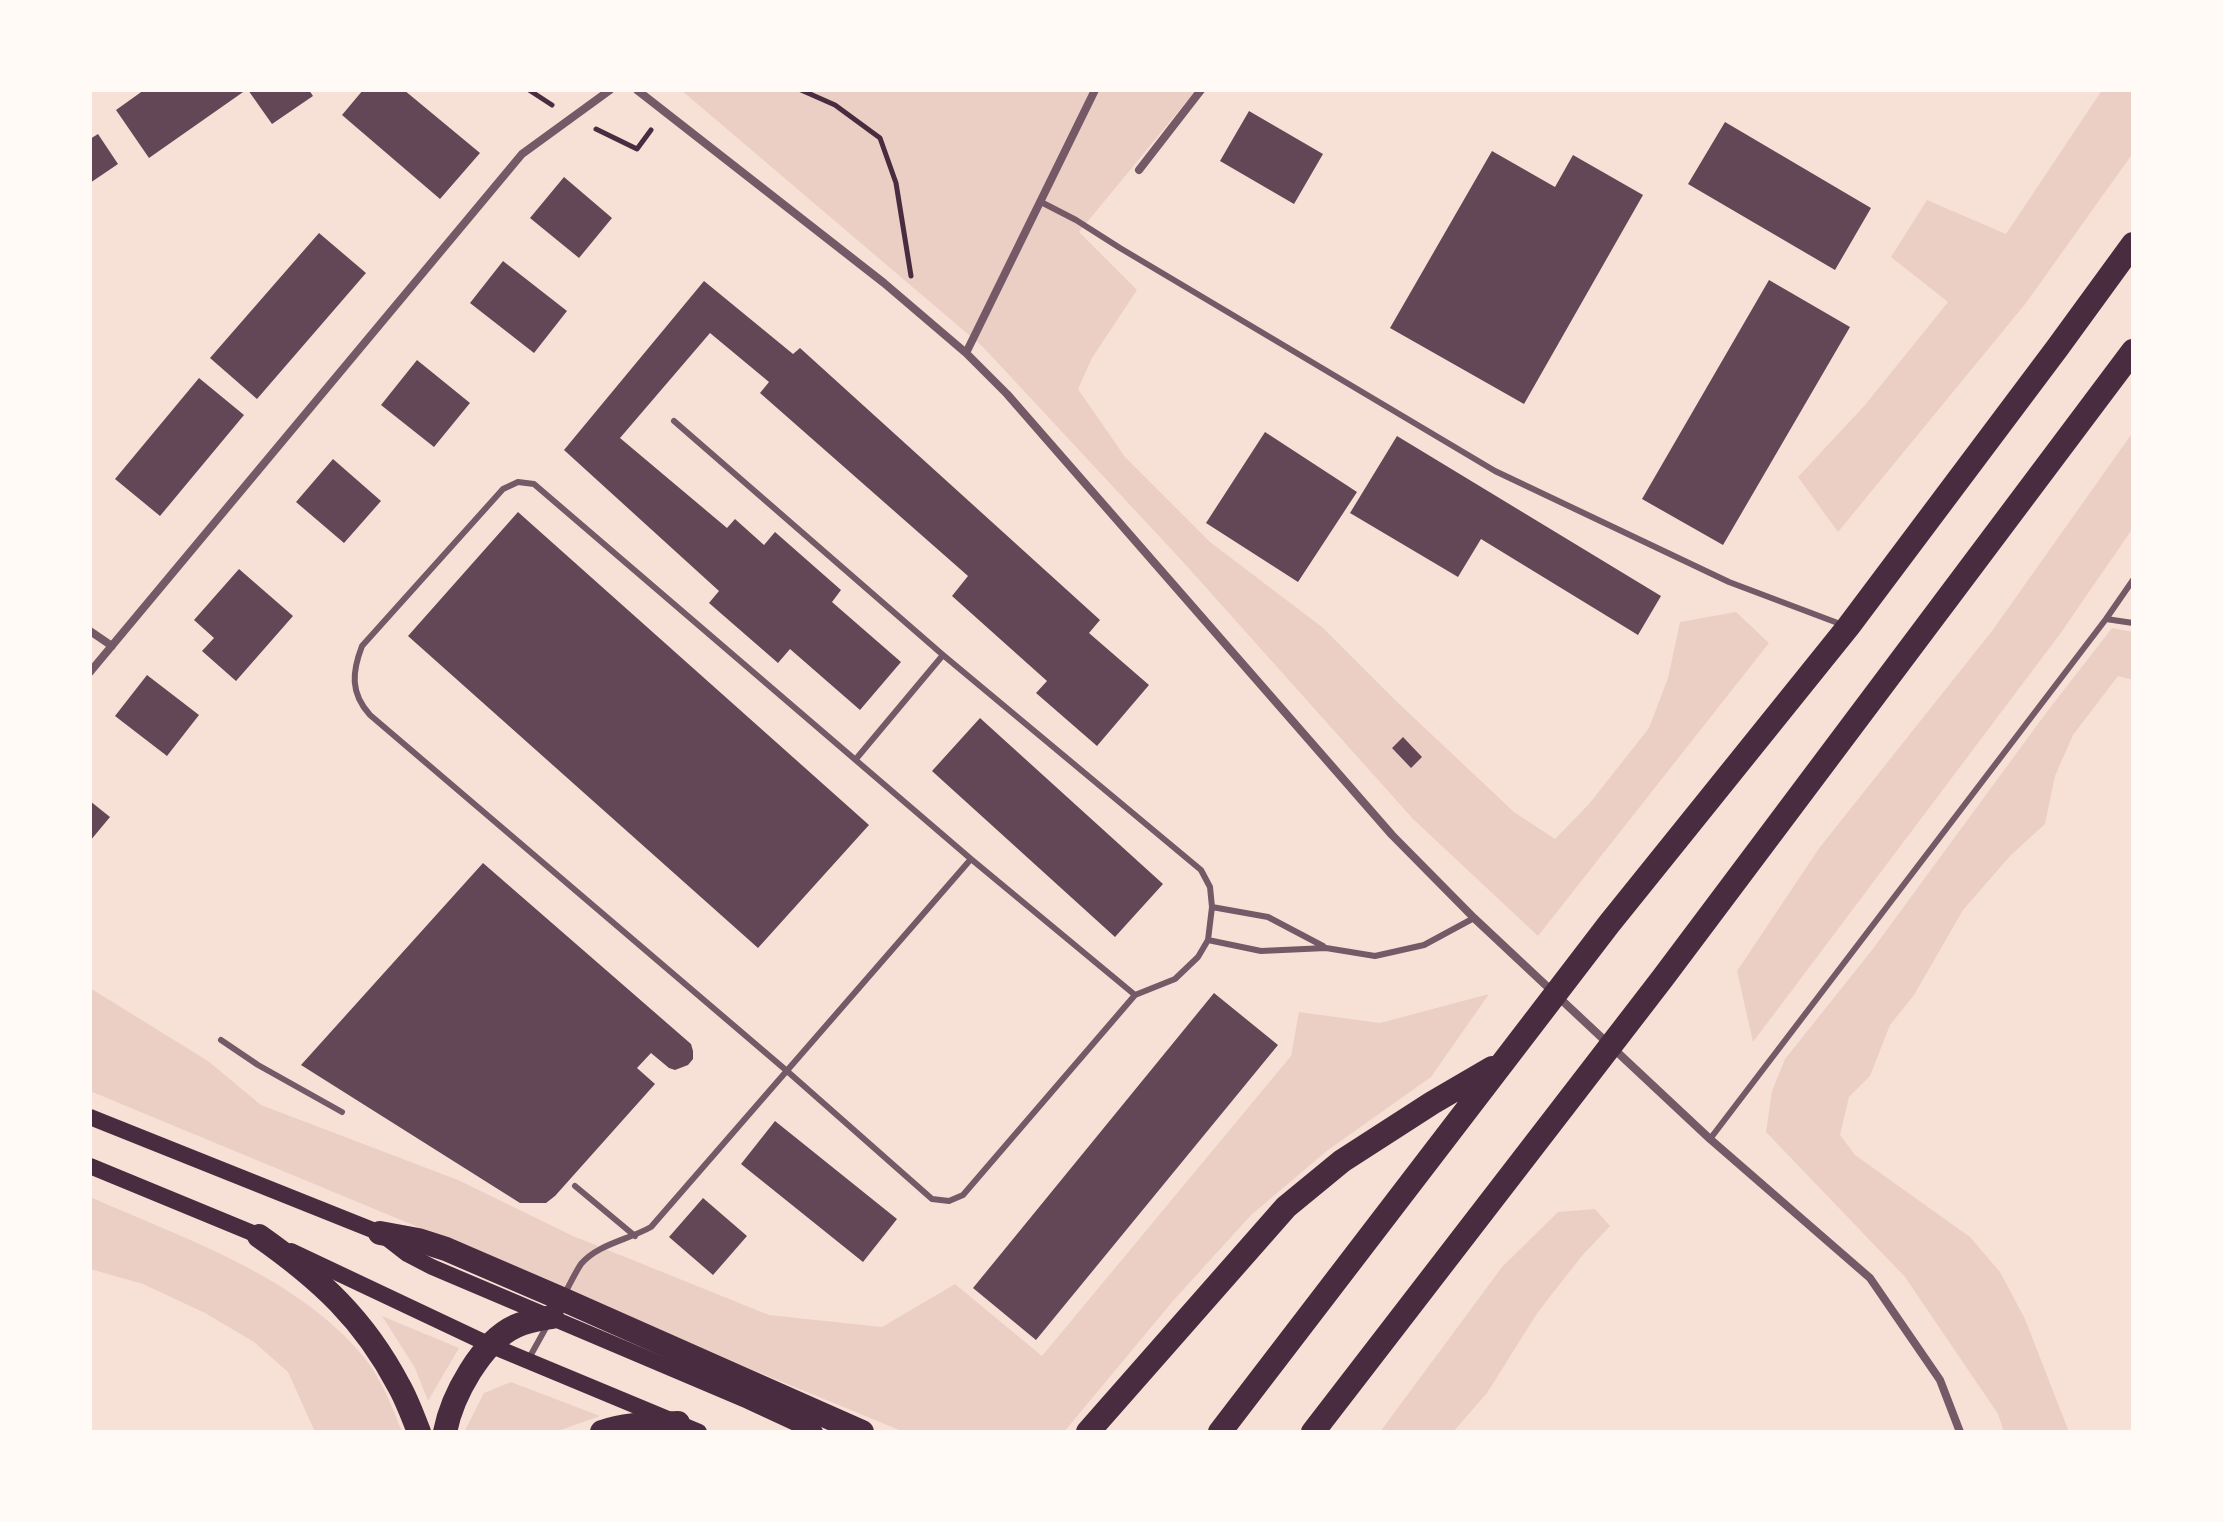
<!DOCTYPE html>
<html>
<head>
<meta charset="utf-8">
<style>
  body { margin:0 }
  #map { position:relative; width:2223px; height:1522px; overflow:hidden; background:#f7e1d7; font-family:"Fira Sans Condensed",sans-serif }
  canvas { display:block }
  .frame { position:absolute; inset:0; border:92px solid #fffaf5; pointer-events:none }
</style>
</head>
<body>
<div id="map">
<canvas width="2223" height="1522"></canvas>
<div class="frame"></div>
</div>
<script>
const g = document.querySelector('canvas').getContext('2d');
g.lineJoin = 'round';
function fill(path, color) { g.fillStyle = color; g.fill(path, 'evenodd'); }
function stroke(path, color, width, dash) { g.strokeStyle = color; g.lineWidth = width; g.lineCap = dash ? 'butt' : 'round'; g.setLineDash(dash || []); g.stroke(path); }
const green = new Path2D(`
  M681 90H1196L1079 232 1137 290 1092 358 1078 389 1125 457 1210 542 1322 627 1394 699 1514 812 1555 839 1589 804 1649 728 1668 678 1680 622 1736 612 1769 643 1538 936 1413 819 1184 563 983 347Z
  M2102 90H2133V153L2026 303 1838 532 1798 477 1865 405 1948 302 1891 257 1927 200 2006 234Z
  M2133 432V528L2060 634 1753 1042 1737 971 1820 847 1992 631Z
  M2112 628 2133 632V680L2118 676 2073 735 2055 776 2045 824 2011 855 1963 910 1914 995 1890 1025 1870 1076 1849 1097 1840 1135 1855 1155 1970 1237 2000 1272 2025 1319 2069 1432H2004L1998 1414 1905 1277 1766 1132 1772 1091 1785 1059 1872 950 2046 713Z
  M90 988 208 1061 261 1105 458 1180 573 1236 769 1315 882 1327 955 1284 1042 1356 1291 1056 1299 1012 1380 1023 1489 994 1431 1077 1328 1150 1251 1215 1172 1302 1064 1432H904L746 1367 519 1269 90 1091Z
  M90 1197C183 1238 297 1276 363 1356 381 1378 392 1406 402 1432H315L288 1372 254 1342 205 1313 143 1284 90 1269Z
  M1595 1209 1610 1226 1581 1257 1538 1312 1487 1393 1453 1432H1380L1502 1267 1558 1212Z
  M382 1316 459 1348 428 1401 415 1368Z
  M511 1382 600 1416 555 1432H464L484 1393Z`);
const building = new Path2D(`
  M144 90H246L149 158 116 110Z
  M248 90H309L313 96 272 124Z
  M363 90H404L480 153 440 199 342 115Z
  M1249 111 1323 154 1294 204 1220 161Z
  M1725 122 1871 208 1835 270 1688 184Z
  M98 134 118 164 90 183V139Z
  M1492 151 1555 187 1573 155 1643 195 1524 404 1390 328Z
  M564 177 612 218 579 258 530 218Z
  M319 233 366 273 257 399 210 358Z
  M503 261 567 311 534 353 470 303Z
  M1769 280 1850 327 1723 545 1642 499Z
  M704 281 793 354 800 348 1100 620 1089 633 1149 685 1097 746 1036 693 1047 681 952 596 968 576 760 393 769 382 710 333 620 438 727 528 735 519 764 545 775 532 841 590 832 602 901 662 860 710 790 649 778 663 709 603 719 591 564 450Z
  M417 360 470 403 434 447 381 405Z
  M199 378 244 415 160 516 115 479Z
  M1265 432 1357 492 1298 582 1206 523Z
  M1397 436 1661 596 1638 635 1481 539 1458 577 1350 513Z
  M333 459 381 501 344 543 296 502Z
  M518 512 869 825 758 948 408 636Z
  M239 569 293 616 236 681 202 651 214 638 194 620Z
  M147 675 199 715 167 756 115 716Z
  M980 718 1163 884 1115 937 932 771Z
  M1403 737 1422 757 1411 768 1392 748Z
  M90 801 110 817 90 841Z
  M483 863 691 1044 693 1051V1059L688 1065 675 1070 669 1068 651 1053 637 1068 655 1084 555 1196 546 1203H520L301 1065Z
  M1214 993 1278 1045 1036 1340 973 1288Z
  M775 1121 897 1219 863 1262 741 1164Z
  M703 1198 747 1236 713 1275 669 1237Z`);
const path = new Path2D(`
  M529 90 552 105
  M801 90 835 105 880 138 896 183 911 276
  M596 129 637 149 651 130`);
const service = new Path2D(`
  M1041 202 1076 220 1120 248 1495 471 1729 582 1843 625
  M674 421 943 655 1201 870 1210 887 1212 907 1208 940 1198 957 1175 979 1135 995 963 1195 949 1201 932 1199 787 1071 370 715C350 693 352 672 362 646L503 489 518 482 534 484 971 859 1135 995
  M2106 619 2133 623
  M856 759 943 655
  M1212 907 1268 917 1323 946
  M1208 940 1261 951 1326 948 1375 956 1424 945 1474 918
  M221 1040 258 1065 342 1112
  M1710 1139 2106 619 2133 580
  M575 1186 635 1236
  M565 1293C570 1284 575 1273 581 1264 598 1244 628 1240 651 1227L971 859
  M528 1360 548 1324`);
const minor = new Path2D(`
  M637 90 884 283 966 353 1007 394 1392 835 1474 918 1710 1139 1870 1278 1940 1380 1960 1432
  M1139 170 1201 90
  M966 353 1095 90
  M90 631 112 646
  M90 672 522 154 610 90`);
const secondary = new Path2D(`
  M90 1117 380 1233 407 1254 432 1267 748 1401 815 1432
  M90 1166 267 1239
  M291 1251 490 1345 699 1432`);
const motorway = new Path2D(`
  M380 1233 418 1240 446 1249 562 1299 862 1432
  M259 1236C320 1279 364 1319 399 1386 407 1400 413 1417 419 1432
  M445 1432C452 1396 481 1342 516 1326 527 1321 540 1319 552 1317
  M602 1432C626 1423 653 1424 678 1423
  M1088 1432 1286 1207 1342 1161 1432 1103 1492 1068
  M1220 1432 1609 924 1848 627 2058 347 2133 244
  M1313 1432 1662 979 2133 351`);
fill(green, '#ebcfc5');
fill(building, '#644757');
stroke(path, '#4a2c40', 5);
stroke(service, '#755966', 6);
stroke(minor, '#755966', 8);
stroke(secondary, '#4a2c40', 16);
stroke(motorway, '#4a2c40', 24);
</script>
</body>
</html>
